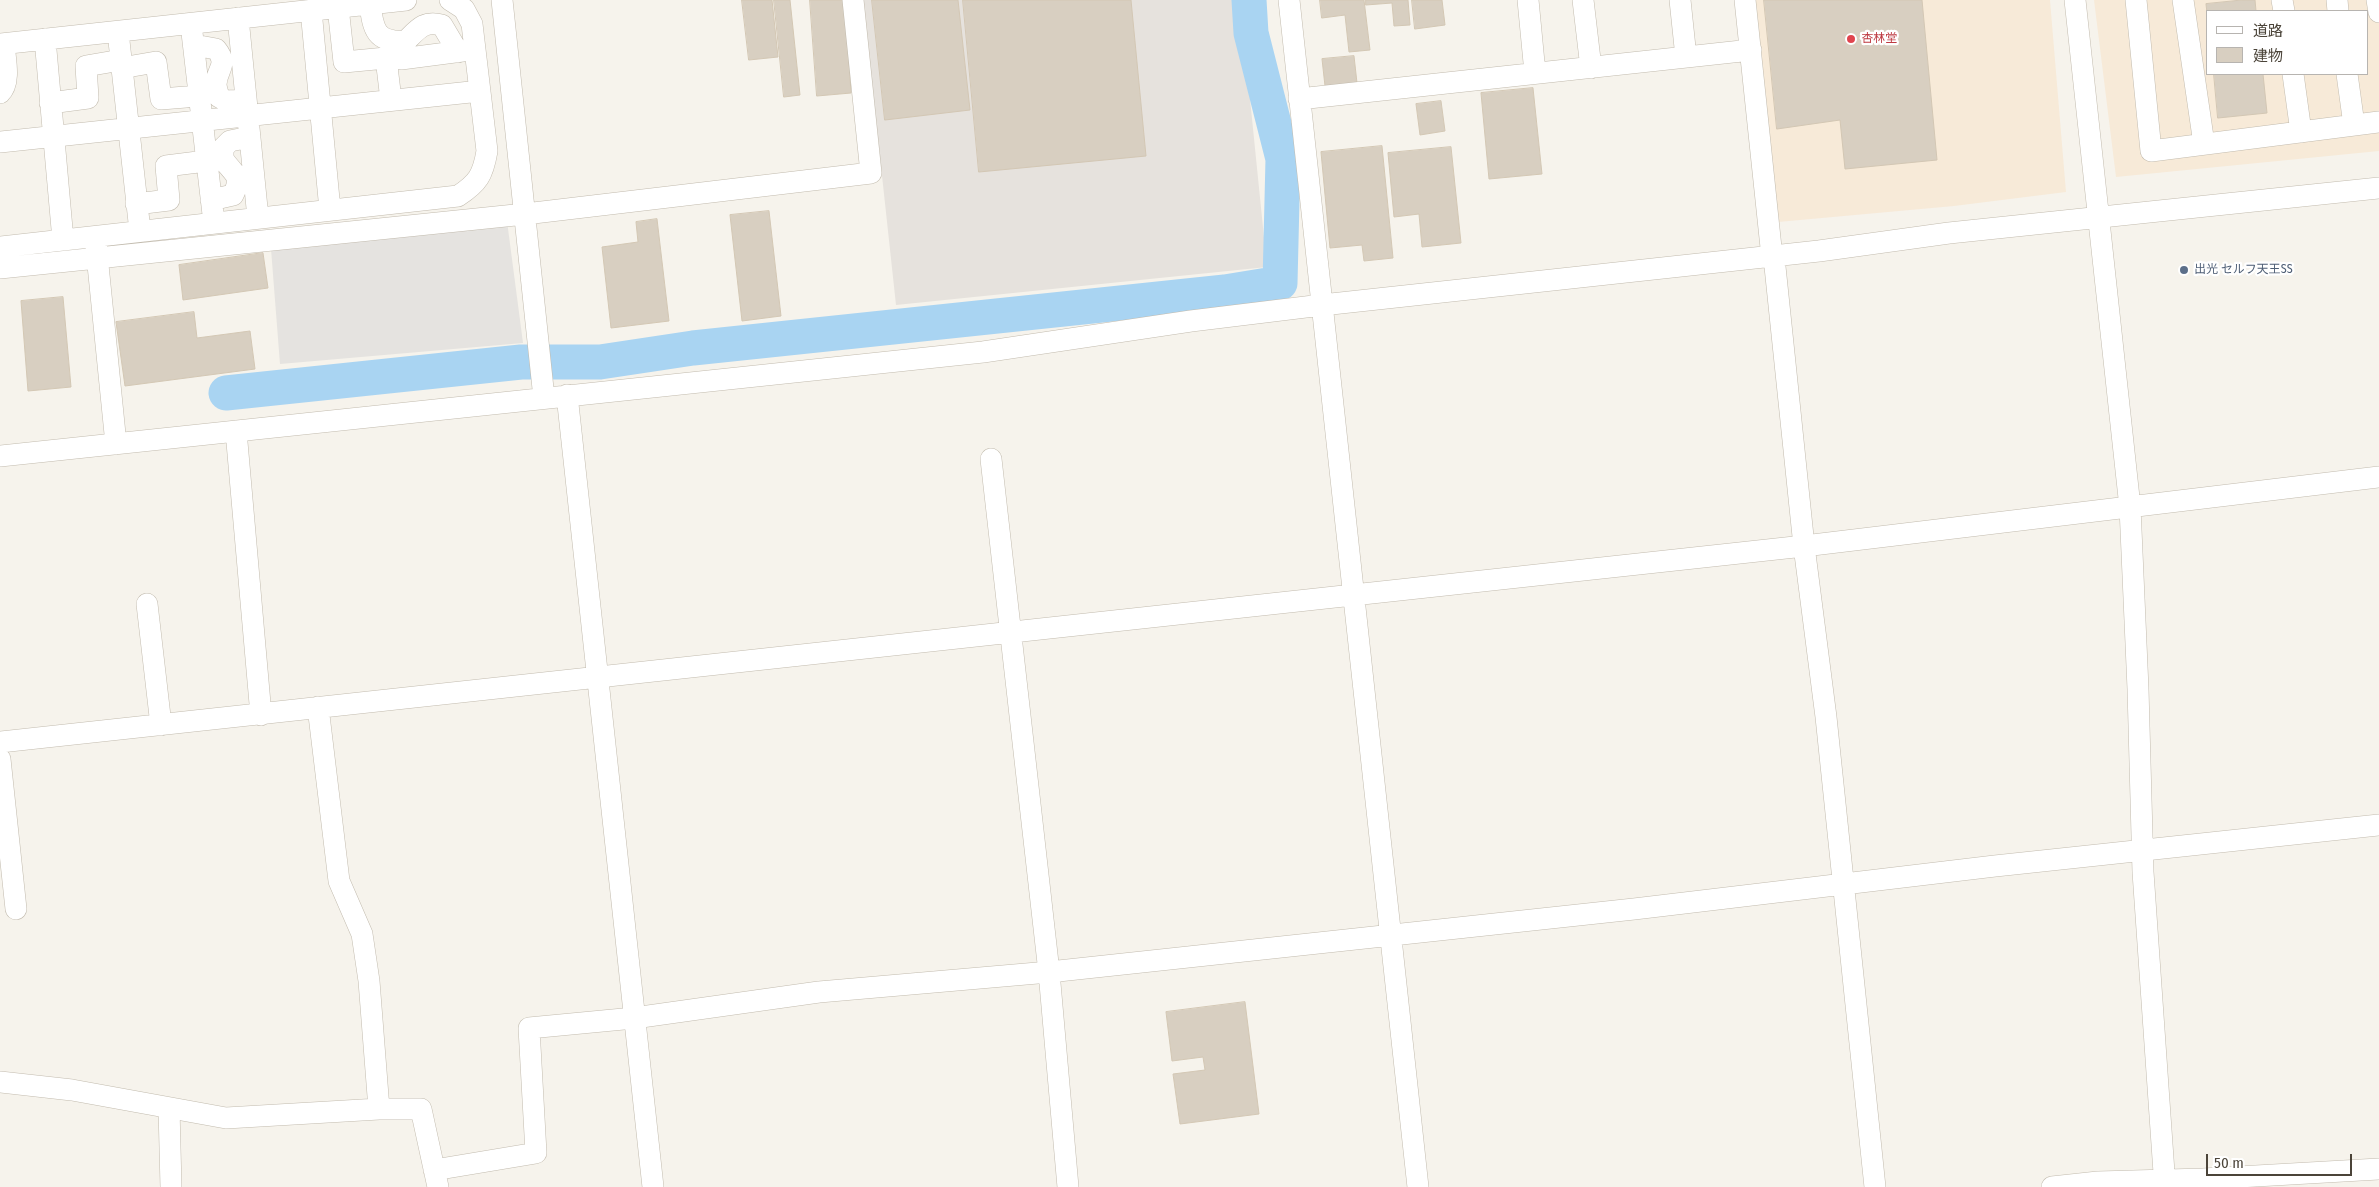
<!DOCTYPE html>
<html>
<head>
<meta charset="utf-8">
<style>
  body { margin:0 }
  #map { position:relative; width:2379px; height:1187px; overflow:hidden; background:#f6f3ec; font-family:"Fira Sans Condensed","Noto Sans JP",sans-serif }
  canvas { display:block }
  .legend { position:absolute; left:2206px; top:10px; width:162px; height:65px; box-sizing:border-box; background:#fff; border:1px solid #b7b4b0; margin:0; padding:6px 9px; list-style:none; font-size:15px; color:#4b4439 }
  .legend li { display:flex; align-items:center; gap:10px; height:25px }
  .legend b { width:25px; border:1px solid #b7b4b0 }
  .scale { position:absolute; left:2206px; top:1154px; width:146px; height:22px; box-sizing:border-box; border:2px solid #4b4439; border-top:0; padding-left:6px; font-size:15px; line-height:18px; white-space:nowrap; color:#4b4439; -webkit-text-stroke:4px #fff; paint-order:stroke }
</style>
</head>
<body>
<div id="map">
<canvas width="2379" height="1187"></canvas>
<ul class="legend">
<li><b style="height:6px;background:#fff"></b>道路</li>
<li><b style="height:14px;background:#d8cfc1"></b>建物</li>
</ul>
<div class="scale">50 m</div>
</div>
<script>
const g = document.querySelector('canvas').getContext('2d');
g.lineJoin = 'round';
function fill(path, color) { g.fillStyle = color; g.fill(path, 'evenodd'); }
function stroke(path, color, width, dash) { g.strokeStyle = color; g.lineWidth = width; g.lineCap = dash ? 'butt' : 'round'; g.setLineDash(dash || []); g.stroke(path); }
function label(font, color, halo, rows, align = 'center') {
  g.font = font + ' "Fira Sans Condensed","Noto Sans JP",sans-serif'; g.lineWidth = 4.5; g.setLineDash([]); g.textBaseline = 'middle'; g.strokeStyle = halo; g.fillStyle = color; for (const [text, x, y, turn = 0] of rows) {
    g.save(); g.translate(x, y); g.rotate((+turn || 0) * Math.PI / 180); g.textAlign = isNaN(turn) ? turn : align; if (halo) g.strokeText(text, 0, 0); g.fillText(text, 0, 0); g.restore();
  }
}
const commercial = new Path2D(`
  M1752 0H2050L2066 192 1954 206 1778 222Z
  M2094 0H2379V151L2116 177ZM2208 11H2368V74H2208Z`);
const industrial = new Path2D(`
  M863 0H1240L1267 267 896 305Z`);
const parking = new Path2D(`
  M507 221 523 343 280 364 271 249Z`);
const river = new Path2D(`
  M226 393 521 362H600L693 348 1225 292 1280 283 1283 159 1251 33 1249 0`);
const building = new Path2D(`
  M742 0H772L778 57 749 60Z
  M774 0H790L800 95 784 97Z
  M810 0H845L851 93 817 96Z
  M872 0H958L970 110 885 120Z
  M963 0H1131L1146 156 979 172Z
  M1320 0H1364L1370 50 1349 52 1345 15 1322 18Z
  M1366 0H1408L1410 25 1394 26 1392 3 1366 5Z
  M1412 0H1442L1445 25 1415 29Z
  M1764 0H1922L1937 160 1845 169 1840 120 1777 129Z
  M2242 0H2255L2256 11H2208V22L2206 4Z
  M1354 56 1357 83 1325 86 1322 59Z
  M2214 74H2263L2267 113 2218 118Z
  M1533 88 1542 174 1489 179 1481 93Z
  M1441 101 1445 131 1420 135 1416 104Z
  M1382 146 1393 258 1364 261 1362 245 1330 248 1321 152Z
  M1451 147 1461 243 1422 247 1419 214 1394 217 1388 153Z
  M769 211 781 316 742 321 730 215Z
  M657 219 669 321 611 328 602 247 638 242 636 222Z
  M263 253 268 288 183 300 179 265Z
  M63 297 71 387 28 391 21 301Z
  M194 312 197 338 250 331 255 369 125 386 116 322Z
  M1245 1002 1259 1114 1180 1124 1173 1074 1205 1070 1203 1057 1172 1061 1166 1012Z`);
const minor = new Path2D(`
  M502 0 544 398
  M1289 0 1418 1187
  M1528 0 1535 73
  M1583 0 1591 68
  M1680 0 1686 57
  M1745 0 1772 257
  M2075 0 2130 507 2138 689 2143 872 2165 1187
  M2136 0 2151 151 2379 122
  M2183 0 2204 144
  M2282 0 2284 11
  M2337 0 2338 11
  M2377 0 2379 12
  M370 4C373 30 376 43 406 41 418 29 424 20 442 25L458 52
  M338 7 344 62 386 58 391 100
  M311 10 330 210
  M238 18 258 218
  M191 24 214 223
  M118 32 140 231
  M45 39 63 240
  M0 44 406 0
  M194 45 216 49C229 65 217 68 216 84 216 88 218 93 219 97L226 101 246 100
  M401 59 470 50
  M121 68 156 62 161 99 198 96
  M2293 74 2301 132
  M2347 74 2354 125
  M0 93C11 83 5 58 4 44
  M1299 99 1751 50
  M50 103 88 98 86 66 121 60
  M0 142 480 91
  M211 200 233 195C243 175 234 175 223 159V148L230 141 250 137
  M136 204 169 200 166 166 206 161
  M96 245 116 444
  M0 247 458 196C478 183 483 175 487 151L472 24 464 9 450 0
  M1774 257 1804 546 1826 717 1875 1187
  M0 268 525 214 871 173 853 0
  M567 395 653 1187
  M236 431 261 715
  M0 456 983 352 1191 321 1322 305 1819 251 1949 233 2379 188
  M991 459 1049 972 1068 1187
  M147 604 161 725
  M318 707 339 881 362 934 369 981 379 1109
  M0 742 1804 546 2379 477
  M0 759 16 909
  M0 1082 72 1090 226 1118 379 1109H421L438 1187
  M169 1108 171 1187
  M434 1170 536 1153 529 1028 634 1018 819 992 1049 972 1634 909 1995 866 2379 825
  M2052 1187 2098 1182 2203 1179 2379 1169`);
const markers = [
  [1851,39,5,"#e0444e"],
  [2184,270,5,"#5c6f8a"]
];
const healthNames = [
  ["杏林堂",1861,39]
];
const serviceNames = [
  ["出光 セルフ天王SS",2194,270]
];
fill(commercial, '#f7ead8');
fill(industrial, '#e6e2dd');
fill(parking, '#e5e3e0');
stroke(river, '#a9d4f2', 35);
fill(building, '#d8cfc1');
stroke(building, '#d3c7b4', 1);
stroke(minor, '#c2bbae', 22);
stroke(minor, '#fff', 21);
for (const [x, y, r, color] of markers) { const dot = new Path2D(); dot.arc(x, y, r, 0, 2 * Math.PI); g.fillStyle = color; g.fill(dot); stroke(dot, '#fff', 2); }
label('12px', '#be3a42', '#fff', healthNames, 'left');
label('12px', '#4e5e75', '#fff', serviceNames, 'left');
</script>
</body>
</html>
